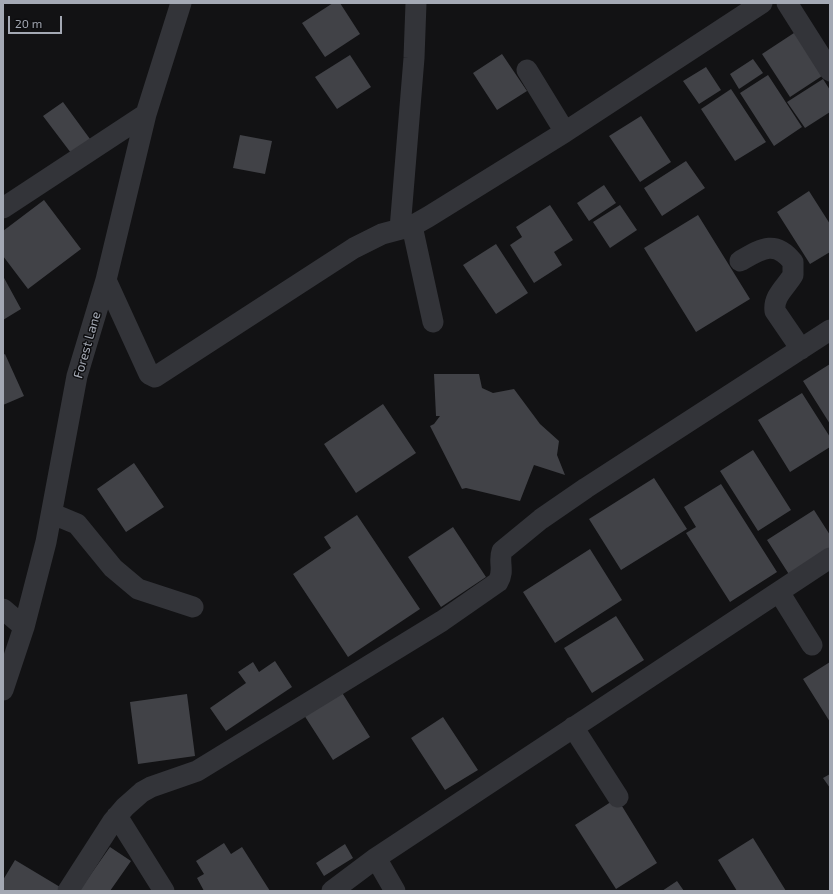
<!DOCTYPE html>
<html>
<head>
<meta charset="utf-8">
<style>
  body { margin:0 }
  #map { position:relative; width:833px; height:894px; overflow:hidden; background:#121214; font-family:"Exo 2",sans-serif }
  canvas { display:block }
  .frame { position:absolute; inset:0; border:4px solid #a4a9b4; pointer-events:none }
  .scale { position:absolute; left:8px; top:16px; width:54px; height:18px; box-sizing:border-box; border:2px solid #a4a9b4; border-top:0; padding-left:5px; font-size:12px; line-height:14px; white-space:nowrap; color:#a4a9b4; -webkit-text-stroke:3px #0d0d0f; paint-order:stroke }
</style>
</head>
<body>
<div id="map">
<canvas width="833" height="894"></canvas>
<div class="frame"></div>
<div class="scale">20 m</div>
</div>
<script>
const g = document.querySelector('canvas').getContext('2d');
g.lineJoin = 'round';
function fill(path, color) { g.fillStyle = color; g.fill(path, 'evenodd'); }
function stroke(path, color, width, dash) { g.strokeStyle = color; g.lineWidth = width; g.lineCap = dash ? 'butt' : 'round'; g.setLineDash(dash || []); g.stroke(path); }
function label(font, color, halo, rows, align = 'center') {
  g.font = font + ' "Exo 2",sans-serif'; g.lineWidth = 3; g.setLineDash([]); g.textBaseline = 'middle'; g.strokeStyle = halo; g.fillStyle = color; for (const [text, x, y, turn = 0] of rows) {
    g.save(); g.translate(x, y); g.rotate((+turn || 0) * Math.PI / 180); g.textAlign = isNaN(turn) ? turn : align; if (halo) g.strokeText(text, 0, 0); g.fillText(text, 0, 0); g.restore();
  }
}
const building = new Path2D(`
  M333 3H340L360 34 325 57 302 23Z
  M797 31 825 74 790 97 762 54Z
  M502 54 527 91 497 110 473 73Z
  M350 55 371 87 337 109 315 77Z
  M753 59 763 73 739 89 730 74Z
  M706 67 721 90 699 104 683 81Z
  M768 75 802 127 774 146 740 93Z
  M823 79 830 90V112L805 128 787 102Z
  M731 89 766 142 735 161 701 109Z
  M63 102 90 139 71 153 43 116Z
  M641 116 671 162 640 182 609 136Z
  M240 135 272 141 265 174 233 168Z
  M686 161 705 188 662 216 644 188Z
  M604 185 616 203 589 221 577 203Z
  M809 191 830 224V252L810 264 777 212Z
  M44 200 81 249 28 289 3 256V231Z
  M550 205 573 240 554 252 562 265 534 283 510 245 522 237 516 227Z
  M620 205 637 230 610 248 593 222Z
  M698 215 750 299 696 332 644 248Z
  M496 244 528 293 496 314 463 265Z
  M3 276 21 309 3 320Z
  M5 354 24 396 3 405V355Z
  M830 364V424L803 381Z
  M434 374H479L482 388 493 393 514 389 540 424 559 441 557 455 565 475 534 465 520 501 466 488 462 489 430 426 434 424 440 416H436Z
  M802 393 830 437V447L790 472 758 420Z
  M383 404 416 453 356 493 324 444Z
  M753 450 791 510 758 531 720 471Z
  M134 463 164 507 126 532 97 489Z
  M654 478 687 529 621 570 589 519Z
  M721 484 777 572 730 602 686 533 696 527 684 507Z
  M814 510 830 535V555L792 579 767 540Z
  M357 515 420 609 348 657 293 574 331 548 324 537Z
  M453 527 486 577 441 607 408 557Z
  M590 549 622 600 555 643 523 592Z
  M616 616 644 660 592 693 564 648Z
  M275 661 292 687 226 731 210 708 246 683 238 672 253 662 259 672Z
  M830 662V722L803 679Z
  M341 691 370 737 333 760 304 715Z
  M187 694 195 756 138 764 130 702Z
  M443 717 478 770 445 790 411 738Z
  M830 774V788L823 778Z
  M617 798 657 863 616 889 575 825Z
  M753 838 786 891H737L718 860Z
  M224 843 231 854 242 847 270 891H204L197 878 204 874 196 861Z
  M345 844 353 858 324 876 316 863Z
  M110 847 131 861 110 891H79Z
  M15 860 65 890 64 891H3V880Z
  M677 881 684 891H662Z`);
const minor = new Path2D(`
  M787 3 830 71
  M527 70 565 132
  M3 208 146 114
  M412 226 433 322
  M400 229 414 58 416 3
  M740 261C761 249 775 239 793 262V275C786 287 773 296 775 311L801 349
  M106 280 149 374 155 377 354 248 382 234 412 226 428 217 565 132 762 3
  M53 514 77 524 113 568 138 589 193 607
  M779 592 812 645
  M3 609 24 627
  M3 690 24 627 46 542 77 376 106 280 146 114 181 3
  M573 727 618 797
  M117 816 164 891
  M376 858 395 891
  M68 891 113 821 125 807 142 792 151 787 197 771 442 621 498 582C505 571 498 562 502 551L541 519 586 488 830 330
  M332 891 376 858 830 558`);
const streetNames = [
  ["Forest Lane",87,345,-74]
];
fill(building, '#414247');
stroke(minor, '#333439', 21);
label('13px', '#a4a9b4', '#0d0d0f', streetNames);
</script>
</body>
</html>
